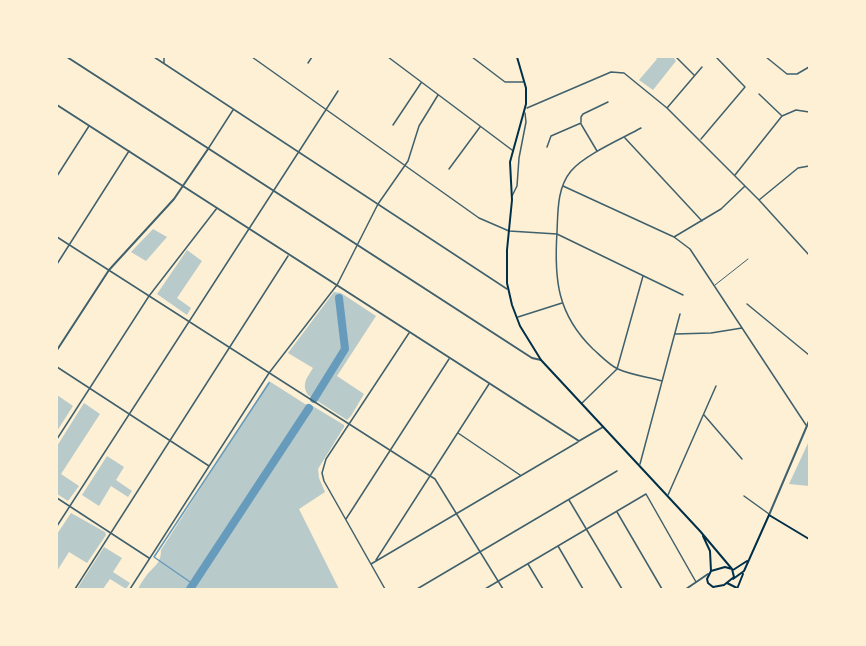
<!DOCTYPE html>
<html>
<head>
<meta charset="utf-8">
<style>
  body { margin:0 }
  #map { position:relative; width:866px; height:646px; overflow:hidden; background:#fdf0d5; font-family:"DejaVu Sans",sans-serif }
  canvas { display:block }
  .frame { position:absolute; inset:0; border:58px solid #fdf0d5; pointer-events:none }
</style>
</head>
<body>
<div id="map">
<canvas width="866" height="646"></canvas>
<div class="frame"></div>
</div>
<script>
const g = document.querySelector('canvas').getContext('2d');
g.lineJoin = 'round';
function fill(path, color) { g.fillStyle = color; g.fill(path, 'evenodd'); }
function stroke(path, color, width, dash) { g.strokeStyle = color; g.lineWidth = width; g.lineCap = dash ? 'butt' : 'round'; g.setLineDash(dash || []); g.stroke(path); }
const green = new Path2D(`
  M655 57H673L676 61 653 90 639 80 657 59Z
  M153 229 167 237 146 261 131 252Z
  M187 250 202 261 177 298 191 308 187 315 157 294Z
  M334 292 341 293 376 316 337 376 364 394 351 416 347 420 308 395C301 384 307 378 313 368L288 353Z
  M269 381 305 404 311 405 344 425V427L318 469 319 478 325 492 299 509 339 589H138C140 585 143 580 146 576 154 566 161 564 161 550Z
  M57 395 73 406 57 431Z
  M84 403 100 414 61 474 79 486 68 501 57 494V446Z
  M809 441V486L789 484Z
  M107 456 124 467 116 480 132 491 128 497 111 486 99 506 82 495Z
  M71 513 105 532 106 535 87 563 69 552 57 571V534Z
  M104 547 122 558 113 572 130 583 126 589 110 579 103 589H77Z`);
const stream = new Path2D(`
  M193 584 154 557 269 383`);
const river = new Path2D(`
  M314 399 345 349 339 298
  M190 589 309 408`);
const service = new Path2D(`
  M715 285 748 259`);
const minor = new Path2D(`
  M154 57 507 289
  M164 57V63
  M252 57 479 218 509 231 557 234 683 295
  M388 57 512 150
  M472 57 505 82H523
  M676 57 694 75
  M766 57 787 74H797L809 67
  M308 63 312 57
  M759 94 781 115
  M527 108 611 72 624 73 667 108 759 200 809 255
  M667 108 702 67
  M581 122V117L583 114 608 102
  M581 124 597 151
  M393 125 421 83
  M641 128C623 138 584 155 571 171 557 188 558 211 557 232 554 279 557 314 593 349 600 355 609 365 618 369 631 375 648 377 662 381
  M625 138 702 221
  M701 139 745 87 716 57
  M547 147 551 136 581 123
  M208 149 233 110
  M449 169 480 127
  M735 175 782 116 796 110 809 112
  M57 176 89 126
  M563 186 674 237 690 249 806 425
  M512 196 517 186 519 158 526 122 525 113
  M759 200 798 168 809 166
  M57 237 435 479 503 589
  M674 237 721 209 745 186
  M57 264 129 151
  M747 304 809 355
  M518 317 562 303
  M675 334 711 333 742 328
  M57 367 209 466
  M582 403 617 369 643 276
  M704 415 742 459
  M458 433 520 475
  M57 439 149 296 217 208
  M640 464 680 314
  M668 495 716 386
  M744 496 769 514
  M57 498 149 558
  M569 500 622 589
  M617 512 662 589
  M346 519 449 359
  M57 526 338 91
  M558 546 583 589
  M376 560 489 384
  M371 564 578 442
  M528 564 543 589
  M75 589 288 256
  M130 589 269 373 337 285 378 204 408 161 419 126 438 95
  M385 589 324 481 322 473 326 459 409 333
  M417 589 617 471
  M485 589 646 494 696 582`);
const tertiary = new Path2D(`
  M67 57 532 358 541 360
  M57 105 579 441 603 427
  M57 350 109 270 174 199 208 149
  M769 515 809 421
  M686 589 708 574`);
const secondary = new Path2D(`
  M517 57 526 88V104L510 162 512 200 507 250V283L512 305 520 326 541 360 700 531 732 569 734 577 724 585 713 587 708 583 707 579 711 571 725 567 732 569
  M703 536 710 551 711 571
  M733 570 747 561
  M733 579 744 571 769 515 809 539
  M727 583 737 588
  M737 589 743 574`);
fill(green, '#b9caca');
stroke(stream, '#669bbc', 1.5);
stroke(river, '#669bbc', 8);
stroke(service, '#3f606c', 1);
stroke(minor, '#3f606c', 1.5);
stroke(tertiary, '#3f606c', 2);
stroke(secondary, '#003049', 2);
</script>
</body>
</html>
